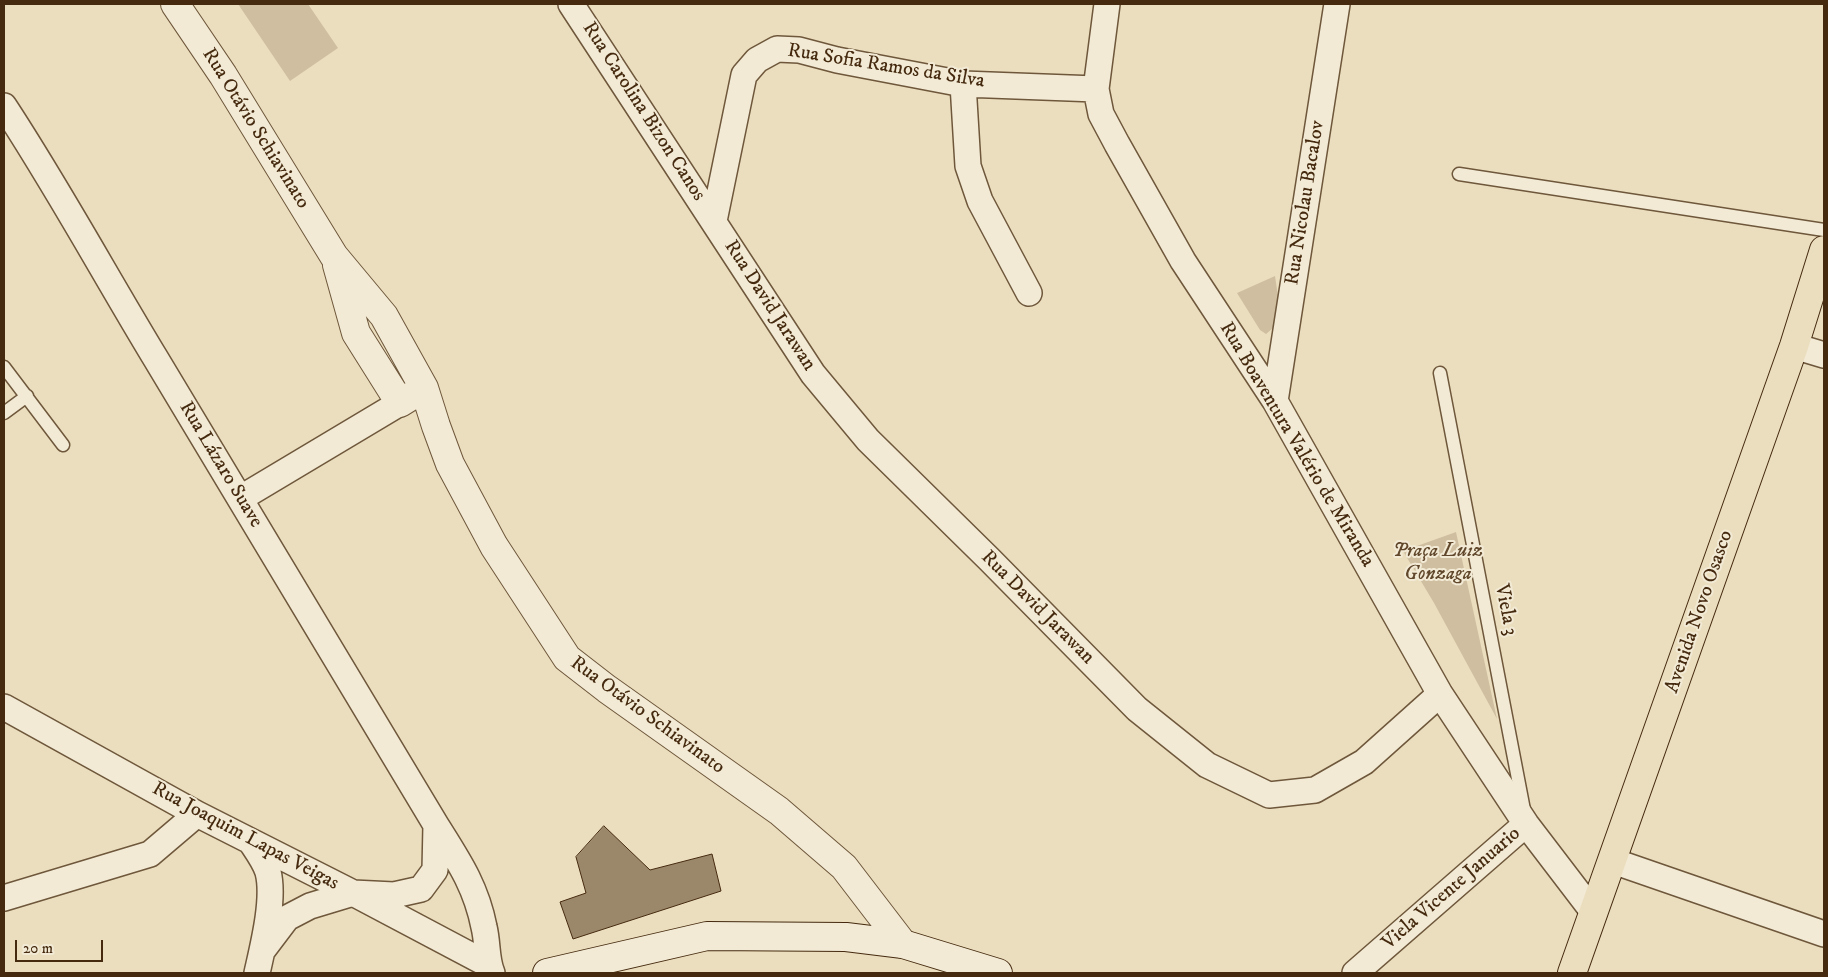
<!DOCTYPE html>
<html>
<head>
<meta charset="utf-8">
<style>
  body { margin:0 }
  #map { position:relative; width:1828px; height:977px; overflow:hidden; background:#ebdebe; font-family:"IM FELL DW Pica",serif }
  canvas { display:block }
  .frame { position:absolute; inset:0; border:5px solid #452a0f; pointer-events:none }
  .scale { position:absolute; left:15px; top:940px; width:88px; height:22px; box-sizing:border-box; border:2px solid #452a0f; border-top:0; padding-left:6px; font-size:15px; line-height:18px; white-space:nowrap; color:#452a0f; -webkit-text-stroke:4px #f2ead5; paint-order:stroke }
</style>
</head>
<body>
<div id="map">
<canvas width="1828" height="977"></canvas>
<div class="frame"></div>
<div class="scale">20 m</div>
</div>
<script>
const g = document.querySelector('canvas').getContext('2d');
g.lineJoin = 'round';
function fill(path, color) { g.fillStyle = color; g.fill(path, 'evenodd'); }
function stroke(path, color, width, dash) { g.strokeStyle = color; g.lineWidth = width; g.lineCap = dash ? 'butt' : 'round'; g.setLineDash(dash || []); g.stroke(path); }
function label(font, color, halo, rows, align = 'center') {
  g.font = font + ' "IM FELL DW Pica",serif'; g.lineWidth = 4; g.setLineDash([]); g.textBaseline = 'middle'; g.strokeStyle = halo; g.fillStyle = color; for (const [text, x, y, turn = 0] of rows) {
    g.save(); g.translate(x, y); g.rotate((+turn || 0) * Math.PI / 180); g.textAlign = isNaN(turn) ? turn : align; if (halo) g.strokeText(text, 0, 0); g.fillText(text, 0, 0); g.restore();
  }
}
const green = new Path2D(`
  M238 4H308L338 48 290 81Z
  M1275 276 1281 316 1272 329 1266 334 1260 330 1237 293Z
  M1456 532 1497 719 1434 603 1403 551Z`);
const building = new Path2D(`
  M604 826 650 870 712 854 721 891 573 939 560 902 586 893 576 857Z`);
const service = new Path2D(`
  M1459 174 1824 230
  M4 367 63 445
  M1440 373 1524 810
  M4 413 27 396`);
const minor = new Path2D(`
  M571 4 813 374 868 440 989 559 1137 709 1207 765 1269 795 1315 790 1364 762 1440 694
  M1107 4 1096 89 1101 114 1117 144 1183 261 1275 401 1440 694 1526 824 1594 913
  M963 84 968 166 980 201 1029 293
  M4 106C58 188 105 275 156 359 249 514 343 669 436 825 458 860 476 886 484 927 488 943 486 959 492 973
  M714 221 744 75 757 60 777 49 799 50 837 60 963 84 1096 89
  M1794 346 1824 355
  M1275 401 1337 4
  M241 498 400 403
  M4 707 197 814 353 893 489 965
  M251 842C257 851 265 862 268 872 275 899 263 946 257 973
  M1613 861 1824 934
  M4 898 150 854 197 814
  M262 951 287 918 310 906 353 893 394 895 421 889 435 870 436 825
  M1355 973 1526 824`);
const tertiary = new Path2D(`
  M175 4 223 75 334 256 384 316 424 388 436 426 450 464 494 546 567 658 607 689 779 811 844 867 903 944
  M337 265 356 333 400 403 424 388`);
const secondary = new Path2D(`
  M547 973 707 936 846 937 903 944 998 973`);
const primary = new Path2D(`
  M1572 973 1794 346 1824 250`);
const streetNames = [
  ["Rua Sofia Ramos da Silva",886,67,9],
  ["Rua Carolina Bizon Canos",643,112,57],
  ["Rua Otávio Schiavinato",255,129,58],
  ["Rua Nicolau Bacalov",1306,203,-81],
  ["Rua David Jarawan",769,306,57],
  ["Rua Boaventura Valério de Miranda",1296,445,59],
  ["Rua Lázaro Suave",220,465,59],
  ["Rua David Jarawan",1037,608,45],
  ["Viela 3",1505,610,79],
  ["Avenida Novo Osasco",1700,612,-71],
  ["Rua Otávio Schiavinato",647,716,36],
  ["Rua Joaquim Lapas Veigas",245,837,28],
  ["Viela Vicente Januario",1452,889,-41]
];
const parkNames = [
  ["Praça Luiz",1438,552],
  ["Gonzaga",1438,575]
];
fill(green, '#cfbfa0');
fill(building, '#9b886a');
stroke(building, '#452a0f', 1);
stroke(service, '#6e573b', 15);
stroke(minor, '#6e573b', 28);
stroke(tertiary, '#6e573b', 30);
stroke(secondary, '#452a0f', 30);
stroke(primary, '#452a0f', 30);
stroke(service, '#f2ead5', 12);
stroke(minor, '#f2ead5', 25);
stroke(tertiary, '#f2ead5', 28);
stroke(secondary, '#f2ead5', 28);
stroke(primary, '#ebdebe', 28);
label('20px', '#452a0f', '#f2ead5', streetNames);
label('italic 20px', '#61482c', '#f2ead5', parkNames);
</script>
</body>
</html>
